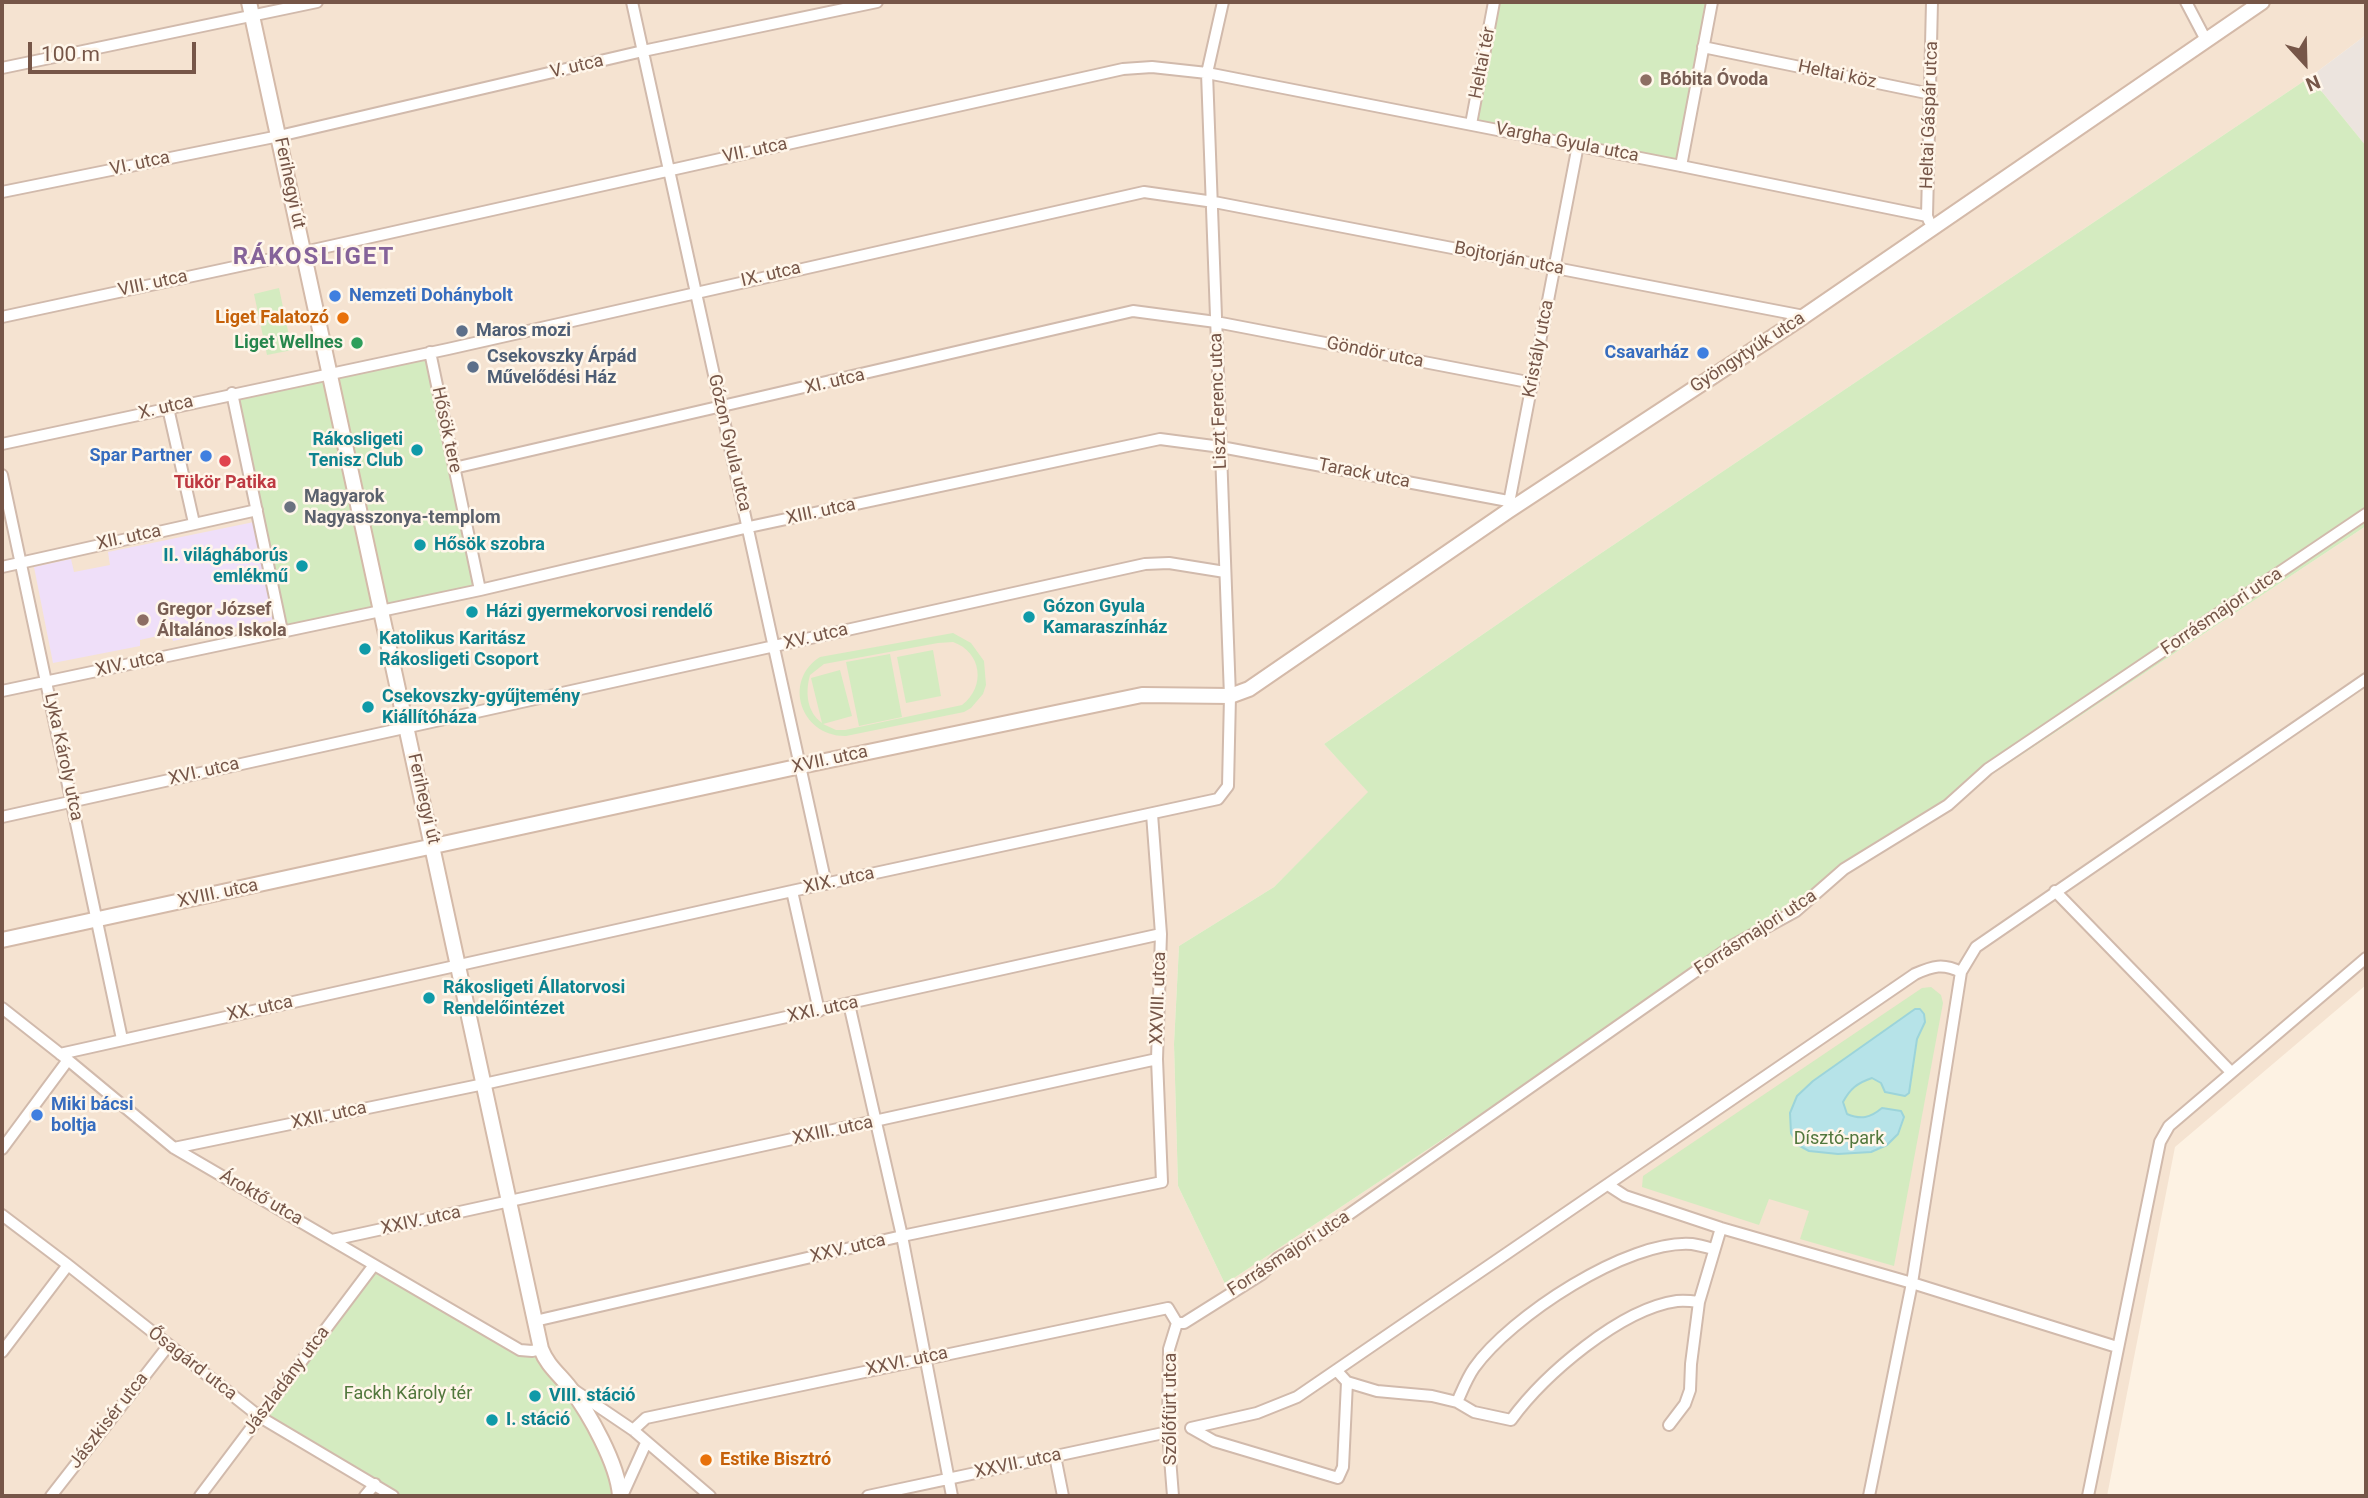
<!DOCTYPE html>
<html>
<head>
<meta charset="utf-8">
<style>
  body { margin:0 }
  #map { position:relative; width:2368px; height:1498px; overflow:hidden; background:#fdf2e3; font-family:Roboto,sans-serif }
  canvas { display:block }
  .frame { position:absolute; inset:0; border:4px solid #765648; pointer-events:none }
  .north { position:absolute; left:2270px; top:28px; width:70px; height:70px; -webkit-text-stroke:5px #fff6ea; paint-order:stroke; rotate:158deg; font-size:19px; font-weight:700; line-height:28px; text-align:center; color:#765648 }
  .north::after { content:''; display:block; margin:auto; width:24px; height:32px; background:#765648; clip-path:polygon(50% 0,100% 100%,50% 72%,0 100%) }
  .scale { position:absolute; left:28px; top:42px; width:168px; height:32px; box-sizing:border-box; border:4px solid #765648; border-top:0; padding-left:9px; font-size:21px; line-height:24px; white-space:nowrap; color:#765648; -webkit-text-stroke:5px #fff6ea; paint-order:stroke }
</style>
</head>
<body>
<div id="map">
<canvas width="2368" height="1498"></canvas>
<div class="frame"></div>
<div class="north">N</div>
<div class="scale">100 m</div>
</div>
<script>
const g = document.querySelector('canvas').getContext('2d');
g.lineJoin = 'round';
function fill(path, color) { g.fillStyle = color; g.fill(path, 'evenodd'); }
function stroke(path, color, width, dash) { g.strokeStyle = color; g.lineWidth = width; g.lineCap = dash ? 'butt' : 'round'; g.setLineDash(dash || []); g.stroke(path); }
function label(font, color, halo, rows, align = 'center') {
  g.font = font + ' Roboto,sans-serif'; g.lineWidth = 5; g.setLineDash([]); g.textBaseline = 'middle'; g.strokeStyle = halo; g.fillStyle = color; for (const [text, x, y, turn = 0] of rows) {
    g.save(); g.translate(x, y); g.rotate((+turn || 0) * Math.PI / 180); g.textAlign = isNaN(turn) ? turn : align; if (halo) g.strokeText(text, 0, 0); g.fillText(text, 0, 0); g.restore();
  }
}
const residential = new Path2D(`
  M2 2H2366V35L2310 77 1576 570 1324 744 1369 792 1274 887 1179 946 1174 1044 1178 1186 1225 1284 2366 526V985L2175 1147 2107 1496H2Z`);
const industrial = new Path2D(`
  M2366 35V146L2310 77Z`);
const education = new Path2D(`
  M254 522 274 620 173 641 171 633 140 640V646L53 663 34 567 71 559 74 572 110 565 108 552Z`);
const green = new Path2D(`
  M1494 2H1712L1681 166 1471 124Z
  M2310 77 2366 146V526L1225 1284 1178 1186 1174 1044 1179 946 1274 887 1368 792 1324 744 1576 570Z
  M279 288 292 350 267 355 254 294Z
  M430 352 480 590 282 631 232 393Z
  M953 633 971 643 984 661 986 685 983 694 971 708 964 712 846 736C801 737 782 681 820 657ZM953 642C982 652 986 687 962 705L845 730H836L823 724 852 716 840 670 811 678 822 723C807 712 805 693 810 675L824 664 938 643Z
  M933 650 941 696 906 703 897 657Z
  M890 654 902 717 859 726 846 662Z
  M1931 987 1941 995 1943 1003 1894 1266 1800 1239 1809 1211 1769 1199 1759 1225 1642 1187 1643 1176 1922 988Z
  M374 1265 520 1350 541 1349 586 1414 620 1496H393L260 1417Z`);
const water = new Path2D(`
  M1915 1009H1920L1924 1014 1925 1022 1917 1039 1909 1093 1905 1096 1885 1092 1881 1083 1872 1078C1857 1083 1850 1089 1843 1102L1847 1114C1861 1120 1870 1118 1882 1108L1901 1111 1904 1117 1898 1134 1887 1145 1871 1152 1838 1154 1809 1151 1798 1145 1791 1133 1790 1113 1797 1096 1813 1081Z`);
const street = new Path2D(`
  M632 2 826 884
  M2186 2 2206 40
  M1703 47 1931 94
  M2 68 317 2
  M1471 124 1494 2
  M1681 166 1712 2
  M2 192 279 136 643 51 877 2
  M1929 221 1927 216 1932 2
  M2 317 304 252 1123 69 1152 67 1207 73 1681 166 1927 216
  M430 352 480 590
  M232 393 282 631
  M168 408 194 523
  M2 444 448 349 1144 192 1214 202 1804 316
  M454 468 1133 311 1216 322 1533 383
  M2 475 122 1039
  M1508 508 1578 145
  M2 567 257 510
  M2 691 480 590 749 527 1160 439 1221 447 1508 501
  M2 817 1145 564 1169 563 1225 572
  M792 891 819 1011
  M2055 891 2231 1072
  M849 1004 902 1236 952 1496
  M2 1008 68 1060 174 1148 520 1350 532 1351 541 1349
  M60 1054 792 891 1218 799 1228 786 1230 696 1207 73 1223 2
  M174 1148 484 1084 1161 934
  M2 1149 68 1060
  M1608 1185 1625 1196 1721 1228 1912 1283 2117 1347
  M2 1215 68 1265 260 1417 393 1496
  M332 1240 1157 1059
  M535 1321 902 1236 1162 1182 1157 1059 1161 934 1152 814
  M1177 1323H1184L1262 1274 1278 1258 1328 1229 1732 946 1796 911 1844 869 1948 805 1988 769 2366 514
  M2 1352 68 1265
  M1337 1371 1347 1382 1377 1391 1432 1396 1457 1402 1474 1412 1511 1420C1544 1375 1620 1309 1677 1301 1684 1300 1692 1301 1699 1302
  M574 1390 633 1430 710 1496
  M1457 1402C1462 1391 1467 1378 1474 1368 1510 1317 1628 1239 1692 1244 1699 1245 1706 1247 1713 1249
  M1669 1425 1685 1404 1690 1390 1691 1364 1699 1302 1721 1228
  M1191 1428 1257 1413 1297 1397 1915 974C1933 966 1943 963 1961 972
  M1191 1428 1214 1441 1338 1478 1343 1467 1347 1382
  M633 1430 646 1418 1168 1308 1177 1323
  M1055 1456 1063 1496
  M51 1496 168 1346
  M200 1496 374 1265
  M365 1496 375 1484
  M622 1496 646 1443
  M868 1496 1168 1432
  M1173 1496 1168 1432 1169 1349 1177 1323
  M1869 1496 1912 1283 1961 972 1976 947 2366 679
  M2088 1496 2160 1142 2169 1126 2366 958`);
const secondary = new Path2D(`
  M249 2 541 1349C547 1365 559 1374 570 1388 589 1413 618 1464 620 1496
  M2 940 801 766 1142 695 1230 696 1249 689 1508 511 1800 319 2262 2`);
const markers = [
  [1646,80,7,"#8d6e63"],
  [335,296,7,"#3f7fe0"],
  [343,318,7,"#e8710a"],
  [462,331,7,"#5c6f8a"],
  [357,343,7,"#2e9e5b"],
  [1703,353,7,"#3f7fe0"],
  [473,367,7,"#5c6f8a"],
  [417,450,7,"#0f9aa8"],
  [206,456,7,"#3f7fe0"],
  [225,461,7,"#e0444e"],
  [290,507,7,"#6b7280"],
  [420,545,7,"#0f9aa8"],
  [302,566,7,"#0f9aa8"],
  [472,612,7,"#0f9aa8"],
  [1029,617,7,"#0f9aa8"],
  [143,620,7,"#8d6e63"],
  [365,649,7,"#0f9aa8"],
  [368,707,7,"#0f9aa8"],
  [429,998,7,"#0f9aa8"],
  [37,1115,7,"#3f7fe0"],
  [535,1396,7,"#0f9aa8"],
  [492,1420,7,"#0f9aa8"],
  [706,1460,7,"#e8710a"]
];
const streetNames = [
  ["Heltai tér",1483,63,-79],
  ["V. utca",577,67,-13],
  ["Heltai köz",1837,75,12],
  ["Heltai Gáspár utca",1930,115,-88],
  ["Vargha Gyula utca",1567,143,11],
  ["VII. utca",755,151,-12],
  ["VI. utca",140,164,-12],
  ["Ferihegyi út",289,183,78],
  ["Bojtorján utca",1509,259,11],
  ["IX. utca",771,275,-13],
  ["VIII. utca",153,284,-12],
  ["Kristály utca",1539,349,-79],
  ["Göndör utca",1375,353,11],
  ["Gyöngytyúk utca",1748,353,-33],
  ["XI. utca",835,382,-13],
  ["Liszt Ferenc utca",1219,401,-92],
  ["X. utca",166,408,-13],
  ["Hősök tere",446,430,78],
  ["Gózon Gyula utca",729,443,77],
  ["Tarack utca",1364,474,11],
  ["XIII. utca",821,512,-12],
  ["XII. utca",129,538,-12],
  ["Forrásmajori utca",2222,612,-34],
  ["XV. utca",816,637,-13],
  ["XIV. utca",130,664,-12],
  ["Lyka Károly utca",63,757,78],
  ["XVII. utca",830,760,-12],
  ["XVI. utca",204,772,-13],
  ["Ferihegyi út",423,799,77],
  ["XIX. utca",839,881,-12],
  ["XVIII. utca",218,894,-12],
  ["Forrásmajori utca",1756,933,-33],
  ["XXVIII. utca",1159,998,-88],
  ["XX. utca",260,1009,-12],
  ["XXI. utca",823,1010,-12],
  ["XXII. utca",329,1116,-12],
  ["XXIII. utca",833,1131,-12],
  ["Ároktő utca",261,1198,30],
  ["XXIV. utca",421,1221,-12],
  ["XXV. utca",848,1249,-13],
  ["Forrásmajori utca",1289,1254,-33],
  ["XXVI. utca",907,1362,-12],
  ["Ősagárd utca",192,1364,38],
  ["Jászladány utca",287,1381,-53],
  ["Szőlőfürt utca",1171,1409,-90],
  ["Jászkisér utca",109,1421,-52],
  ["XXVII. utca",1018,1464,-12]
];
const educationNames = [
  ["Bóbita Óvoda",1660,80],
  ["Gregor József",157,610],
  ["Általános Iskola",157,631]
];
const shopNames = [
  ["Nemzeti Dohánybolt",349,296],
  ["Csavarház",1689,353,"right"],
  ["Spar Partner",192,456,"right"],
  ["Miki bácsi",51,1105],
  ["boltja",51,1126]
];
const foodNames = [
  ["Liget Falatozó",329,318],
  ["Estike Bisztró",720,1460,"left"]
];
const serviceNames = [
  ["Maros mozi",476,331],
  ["Csekovszky Árpád",487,357],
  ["Művelődési Ház",487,378]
];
const leisureNames = [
  ["Liget Wellnes",343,343]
];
const cultureNames = [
  ["Rákosligeti",403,440,"right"],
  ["Tenisz Club",403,461,"right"],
  ["Hősök szobra",434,545],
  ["II. világháborús",288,556,"right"],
  ["emlékmű",288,577,"right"],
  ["Gózon Gyula",1043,607],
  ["Kamaraszínház",1043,628],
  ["Házi gyermekorvosi rendelő",486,612],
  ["Katolikus Karitász",379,639],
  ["Rákosligeti Csoport",379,660],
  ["Csekovszky-gyűjtemény",382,697],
  ["Kiállítóháza",382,718],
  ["Rákosligeti Állatorvosi",443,988],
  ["Rendelőintézet",443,1009],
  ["VIII. stáció",549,1396],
  ["I. stáció",506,1420]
];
const healthNames = [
  ["Tükör Patika",225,483]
];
const worshipNames = [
  ["Magyarok",304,497],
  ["Nagyasszonya-templom",304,518]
];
const parkNames = [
  ["Dísztó-park",1839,1139],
  ["Fackh Károly tér",408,1394]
];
const districtNames = [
  ["RÁKOSLIGET",314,258]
];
fill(residential, '#f5e3d1');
fill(industrial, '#ece4de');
fill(education, '#efdff9');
fill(green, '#d4ebc0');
fill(water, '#b6e3e8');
stroke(water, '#9cd4da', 2);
stroke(street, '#d1baac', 14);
stroke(secondary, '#d4baa9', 18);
stroke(street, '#fff', 10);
stroke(secondary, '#fff', 14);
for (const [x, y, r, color] of markers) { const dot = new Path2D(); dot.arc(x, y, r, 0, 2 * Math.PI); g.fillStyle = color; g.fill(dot); stroke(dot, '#fff6ea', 2.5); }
label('18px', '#765648', '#fff6ea', streetNames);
label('bold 18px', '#785e54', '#fff6ea', educationNames, 'left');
label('bold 18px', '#366cbe', '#fff6ea', shopNames, 'left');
label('bold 18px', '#c56008', '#fff6ea', foodNames, 'right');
label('bold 18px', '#4e5e75', '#fff6ea', serviceNames, 'left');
label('bold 18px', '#27864d', '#fff6ea', leisureNames, 'right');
label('bold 18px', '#0d838f', '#fff6ea', cultureNames, 'left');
label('bold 18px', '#be3a42', '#fff6ea', healthNames);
label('bold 18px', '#5b616d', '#fff6ea', worshipNames, 'left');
label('18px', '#51773c', '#fff6ea', parkNames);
g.letterSpacing = '2px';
label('bold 24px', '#85639a', '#fff6ea', districtNames);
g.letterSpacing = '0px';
</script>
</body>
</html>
